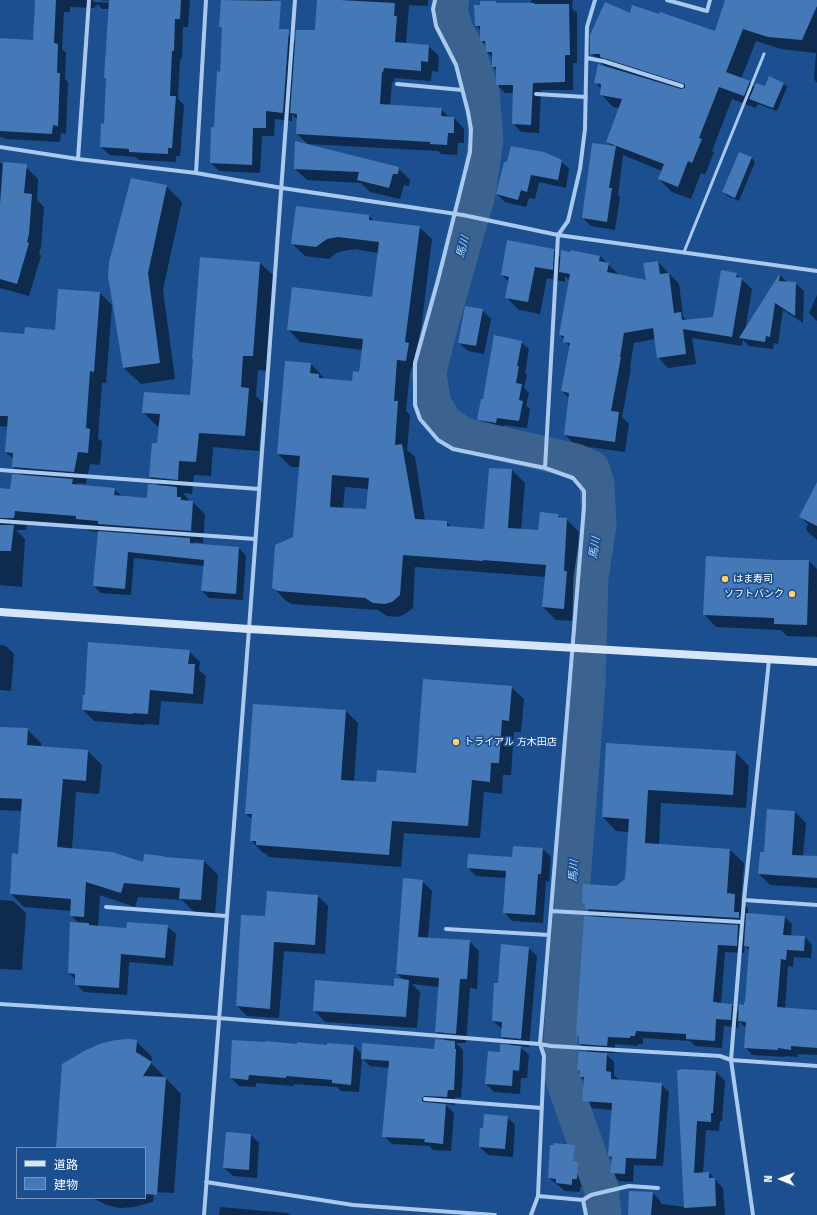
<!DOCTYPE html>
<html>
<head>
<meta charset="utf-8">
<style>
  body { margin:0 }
  #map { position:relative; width:817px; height:1215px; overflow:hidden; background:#1b4f8f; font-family:"Fira Sans","Noto Sans JP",sans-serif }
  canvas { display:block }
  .legend { position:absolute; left:16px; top:1147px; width:130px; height:52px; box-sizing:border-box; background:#1b4f8f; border:1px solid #7695bc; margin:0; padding:5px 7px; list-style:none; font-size:12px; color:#fff }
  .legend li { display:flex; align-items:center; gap:8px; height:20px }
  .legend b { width:20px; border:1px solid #7695bc }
  .north { position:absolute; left:761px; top:1159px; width:40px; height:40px; -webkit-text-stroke:3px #1b4f8f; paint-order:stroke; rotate:271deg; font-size:11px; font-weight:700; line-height:16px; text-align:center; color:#fff }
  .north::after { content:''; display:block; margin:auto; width:14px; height:18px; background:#fff; clip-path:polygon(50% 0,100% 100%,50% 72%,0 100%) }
</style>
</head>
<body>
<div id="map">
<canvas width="817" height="1215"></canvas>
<ul class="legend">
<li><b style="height:5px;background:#d6e6fa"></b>道路</li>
<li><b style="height:11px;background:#4478b7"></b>建物</li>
</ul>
<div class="north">N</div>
</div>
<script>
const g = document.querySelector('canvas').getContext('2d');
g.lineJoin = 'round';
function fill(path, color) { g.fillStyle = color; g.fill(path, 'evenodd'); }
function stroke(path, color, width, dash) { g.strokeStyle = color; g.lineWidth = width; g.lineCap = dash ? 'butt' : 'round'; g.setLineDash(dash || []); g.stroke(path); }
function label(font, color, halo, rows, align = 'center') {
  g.font = font + ' "Fira Sans","Noto Sans JP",sans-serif'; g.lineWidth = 3.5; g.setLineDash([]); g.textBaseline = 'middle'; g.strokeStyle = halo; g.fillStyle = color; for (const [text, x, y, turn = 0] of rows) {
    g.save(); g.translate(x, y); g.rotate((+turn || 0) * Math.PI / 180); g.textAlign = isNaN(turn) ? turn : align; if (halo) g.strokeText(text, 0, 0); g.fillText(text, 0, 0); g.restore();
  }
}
const shadow = new Path2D(`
  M35 0H92L94 2 111 3V1L100 0H190L188 27H183L182 59H180L178 99 184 105 180 156H176V162L139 160 135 157 110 155 101 147 105 125 107 80 105 78 110 11 108 9H102L98 4 94 8 70 7V12H64L62 49 66 53 65 79 68 82 66 134 61 133 60 142 7 139 5 138 0 137V39L34 41Z
  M227 0H273V35H289L296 43 316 32 318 0H428V6L409 5 406 44 428 46 439 56 438 72 432 71 431 81 394 78V82H392L390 106 441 109 450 118H454L464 129V143H458L457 155 441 154 438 151 308 144 297 134V119L292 114V121L275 119 274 136H262L260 173 219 171 211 163 221 73 223 28 220 26Z
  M531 0H573L572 8 577 13V63H573V90H541L539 133 521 132 513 123 514 93H505L497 85V70L493 67V58L487 52V46L481 41V31L476 25 480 6 496 2 497 4H531Z
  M726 0H817V83L814 79 816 53 781 49 756 41 741 79 749 82 755 87H765L783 83 787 87 777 111 758 104 756 108 732 99 712 151 714 152 705 175 701 173 691 199 672 192 659 179 662 171 623 155 618 195 620 197 615 230 591 226 583 218 612 147 607 141 620 108 613 107 601 94V89L596 83 605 67 592 54 612 6 630 14 715 33Z
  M739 153 752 158 755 162 739 201 727 196 723 192Z
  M561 161 569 169 566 188 539 182 535 199 529 198 526 207 505 202 497 194 504 163Z
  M0 163 26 167 38 179 37 200 44 207 41 247 39 254 41 256 29 296 0 288Z
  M398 168 410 180 409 186 404 185 400 199 370 192 361 183 307 180 295 169Z
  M166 186 182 202 163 290 175 379 141 384 124 368Z
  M369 216 374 221 419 227 432 239 418 354 421 356 419 373 410 372 406 411 410 415 407 450 415 457 425 521 447 522 452 528 485 530 490 469 512 470 525 483 521 530 539 531 558 515 562 519H566L579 532 576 582 577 621 556 620 543 607 546 577 415 567 413 608 405 614 398 617 387 616 378 610 291 604 285 600 273 587 294 537 300 467H291L278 454 311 364 323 377V380L353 382 359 373 362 350 300 342 288 329 373 298 378 253 355 249 343 251 336 253 329 259 305 256 292 243ZM345 487 369 489 367 510 343 509Z
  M553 250 561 258 600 256 618 274V276L647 281 658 262 679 284 683 316 687 320 714 318 736 274 752 289 745 331 780 275 787 282 795 283 804 291 803 323 783 310 778 344 774 343 773 349 749 346 743 340 742 346 692 338 696 364 668 368 658 357 655 339 634 343 630 367 631 368 622 417 629 424 625 452 575 445 565 435 569 398 562 391 570 347 560 335 570 281 565 276V282L547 278 540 314 519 310 507 298 509 282 502 275Z
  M260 263 275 277 267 371 258 370 256 396 263 403 259 451 213 447 211 476 194 475 192 494 183 493 189 500V502H193L205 514 203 543 193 542 196 545 239 548 246 556 243 600 209 598 202 591 204 566 134 558 131 595 101 593 94 586 99 532 89 531 86 528 27 523 26 530H16L25 539 22 587 0 585V489L11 490 22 476 13 467 14 460 6 452 8 427 0 426V333L25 335 56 331 59 290 100 293 112 305 106 383H102L98 438 102 442 100 465 90 464 86 484 76 483 78 485 114 489 123 497 148 499 159 486 150 477 158 444 160 427H158L143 412 191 396Z
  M817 295V321L809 313Z
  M482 310 491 319 484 354 468 351 459 343Z
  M521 342 529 349 525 373 527 375 524 388 529 393 526 406 530 409 527 428 504 425 503 431 486 427 478 420 483 400Z
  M817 485V540L806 530 808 524 800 517Z
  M809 561 817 569V637L787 636 781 630 716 627 704 614Z
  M0 645 6 646 14 654 11 691 0 690Z
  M189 651 200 662 199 670 206 676 203 704 161 701 159 725 144 724V725L94 721 83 710Z
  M511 687 524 699 521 732H514L511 775H503L502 794 484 792 480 838 404 833 401 867 269 857 265 853H263L251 840 252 819 246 814 346 711 358 723 354 782 377 783 417 774Z
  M0 728 27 729 41 743V747L88 751 102 765 99 794 76 792 72 849 144 864 165 858 204 861 218 875 215 914 194 912 182 900 138 897 135 907 100 895 98 927 127 929 167 926 176 934 173 966 129 962 127 995 84 992 76 984V980L69 973 79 924 71 915V911L24 907 11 894 19 855 22 811 0 810Z
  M607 744 735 752 749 766 746 808 661 803 659 845 730 850 744 863 741 901 748 908V914L784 916 792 924 791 936 805 937 812 945 811 958 794 957 793 967 788 966 785 1009 817 1011V1055L798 1054V1057L785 1056V1057L752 1055 745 1047 746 1028 739 1021 738 1028 724 1026 722 1048 695 1046 690 1041 643 1038V1044H638V1046L615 1044V1053H605L614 1062V1075L619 1080 661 1084 669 1092 663 1166 634 1165 633 1182 619 1181 611 1173 612 1159 609 1156 612 1110 591 1108 583 1100 585 1081 581 1077V1073L578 1070 589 1053 580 1044V1038L577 1035 595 918 586 909V905L583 902 616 887 626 879 629 832 616 831 603 817ZM745 946 750 951 746 1003 739 1012 732 1005 721 1004 725 952 744 953Z
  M795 812 806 823 803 856 817 857V888L770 885 759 874 765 854Z
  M543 849 551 857 549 882 546 881 543 923 512 921 504 912 507 878 476 876 468 868 513 858Z
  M422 881 432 891 428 938 469 941 479 951 477 989 470 988 466 1043H456L463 1050V1071L461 1098 455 1097V1105L445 1104 454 1113 451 1151 433 1150 430 1146 392 1144 384 1136 389 1068 370 1066 362 1058 359 1092 341 1091 337 1087 294 1084V1086L256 1083V1087L239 1086 231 1078 298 1045 354 1046 363 1055 435 1050 446 1041 436 1032 440 987 412 984 420 992 417 1028 325 1022 314 1010 395 987 404 980 397 974Z
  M267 892 318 896 328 906 325 954 284 951 279 1018 247 1016 237 1006 242 916 266 917Z
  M0 900 13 901 26 913 22 970 0 969Z
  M502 946 529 948 537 956 529 1047 519 1046 529 1055 527 1078H521L520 1094 494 1092 486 1084 500 1053 511 1046 502 1037V1029L493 1021 499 984Z
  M136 1041 152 1057V1064L181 1094 174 1193 154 1192 153 1202 134 1207 120 1208 107 1205 92 1198H145V1148H57Z
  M681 1070 716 1072 725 1081 722 1121H720L719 1131 706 1130 703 1173H709L723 1188 725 1215H629L653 1193 661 1202V1204L685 1207Z
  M507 1117 515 1125 513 1157 488 1155 480 1147 484 1129Z
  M227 1133 251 1135 259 1143 257 1178 233 1176 224 1168Z
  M574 1145 582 1154V1167L586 1171 585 1187H580V1192L565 1191 549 1178Z
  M220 1207 288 1213 291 1215H219Z`);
const river = new Path2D(`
  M452 0 450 11 457 32 469 54 482 91 486 139 478 194 438 335 429 372 433 402 445 422 463 435 576 461 592 468 597 483 599 525 591 578 588 684 559 1064 564 1083 601 1188 604 1215`);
const building = new Path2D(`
  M35 0H56L54 43 58 44 57 73H60L58 126 53 125 52 134 0 131V38L33 40Z
  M109 0H181L180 19H175L174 51H172L170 96H176L172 148H168V154L129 152V149L100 147 101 123 104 124 106 78H104Z
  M221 0 281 1 279 29H289L283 113 266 111V128H253L252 165 210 163 211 127H214L217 71 220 72 222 27H219Z
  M317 0H340L395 3 394 16H397L395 42 429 45 428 62 421 61V71L384 68 383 72H382L380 104 442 108 441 116 454 117V133H448L447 145 430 144V142L296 134 297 114 290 113 296 30H315Z
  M725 0H817V6L802 40 768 37 743 29 726 72 750 81 744 96 719 87 699 138 702 139 692 163 688 161 678 187 658 179 664 164 606 142 622 99 600 95 601 84 594 83 598 64 681 89 685 88V84L600 57V54H590V35L605 2 630 13 632 5 659 14 660 12 715 31Z
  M480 1H496V3H534V4H569L570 55H565V82L533 83 531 125 512 124 513 85H496V67H492V52H486L485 41H480V26H475L474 5H480Z
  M769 76 784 83 773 108 749 99 756 83 765 86Z
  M295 141 399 167 398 174H393L389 188 357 180 359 172 294 169Z
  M592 143 616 146 609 188H612L607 222 582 218Z
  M511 146 544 152 562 160 558 180 531 175 527 192 521 190 518 200 496 194 504 162H507Z
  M739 152 752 157 735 198 722 192Z
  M3 162 27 164 24 193 32 194 29 234 27 242 29 243 17 284 0 279V204Z
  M131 178 167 185 148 273 160 363 123 368 108 276 109 262Z
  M296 206 369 215V220L420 226 405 342 409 343 406 361 397 360 394 401H398L395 445 402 444 415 519 447 521V526L484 529 489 468 512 469 508 528 538 530 540 512 559 514 558 517 567 518 564 571H567L564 609 542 607 546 565 483 560V561L403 555 400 595 392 602 385 604 373 603 365 598 278 591 272 588 275 545 293 537 300 456 277 454 285 361 311 363 310 373 319 374V378L352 381 353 371 359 372 363 339 287 330 292 287 372 297 379 242 338 237 327 239 316 247 291 244ZM332 475 369 478 366 509 330 507Z
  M507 240 554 249 553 270 535 267 528 302 505 298 509 277 501 275Z
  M561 250 570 252 571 250 600 256 599 261 609 263 607 272 646 280 643 263 658 261 660 274 669 273 674 313 681 312 682 320 713 317 721 270 737 273 736 277 742 278 732 337 683 329 686 354 657 358 653 328 624 333 620 357H621L611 411 619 412 615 442 564 435 569 393 561 391 570 343 563 342 564 336 559 335 570 274 559 272Z
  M200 257 260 262 253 356H243L241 387 249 388 245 436 199 433 196 462 179 461 178 480 149 477 152 443H157L160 414 142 413 144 392 190 395 193 359H192Z
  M780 273 779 281 796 282 795 316 775 303 770 337 766 336 765 342 739 338Z
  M58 289 100 292 94 372 90 371 86 428 90 429 88 453 78 452 74 472 12 467 13 453 5 452 8 416H0V332L24 334 25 327 55 330Z
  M465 306 483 309 476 346 458 343Z
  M494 335 522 341 517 366H519L516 383 522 384 519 400 523 401 519 421 497 418 496 423 477 420 481 399H483Z
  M12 474 73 479 72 484 115 488 114 495 147 498 148 484 177 487V497H181V500L193 501 191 531 98 524V521L76 519V516L25 512 15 511 14 518H0V488L10 489Z
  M817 482V526L799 517Z
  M0 525H14L11 551H0Z
  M98 531 190 538V543L239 547 236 594 201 591 204 560 128 552 125 589 93 586Z
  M706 556 776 560H809L807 625 774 624V618L703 615Z
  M88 642 190 650 188 664H195L193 694 150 690 148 714 133 713V714L82 710 83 695H85Z
  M423 679 512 686 509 721 502 720 499 763H491L490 782 472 780 468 826 392 821 389 855 256 845V841H250L252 814H245L253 704 346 710 341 780 376 782 377 770 416 773Z
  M0 727 28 728 27 745 88 750 86 781 63 779 57 847 112 852 143 862 144 854 164 856V857L204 860 201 900 179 899 180 888 124 883 121 893 86 882 84 917 70 916 71 899 10 894 12 853 18 854 22 799 0 798Z
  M606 743 736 751 733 795 648 790 645 843 730 849 727 893 735 894 734 912H739V918L585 909V903H582L583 884 616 886 625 879 629 819 602 817Z
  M767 809 795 811 792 855 817 856V878L758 874 760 852H764Z
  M513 846 543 848 541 874H538L535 915 503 913 506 871 467 868 468 854 512 857Z
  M403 878 423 880 418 937 470 940 467 979H460L456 1034 435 1032 439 978 396 974Z
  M267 891 318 895 315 945 274 942 270 1009 236 1006 241 915 265 916Z
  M746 913 785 916 783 935 805 936 804 951 787 950 786 960 781 959 777 1007 817 1010V1048L791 1046V1050L778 1048V1050L744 1048 746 1022 738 1021 739 1004 744 1005V1002H745L749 948V947L744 946Z
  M584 916 738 925 737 946 718 945 713 1002 732 1004 731 1020 716 1019 715 1041 686 1039V1034L636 1031 635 1036H630V1038L608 1037 607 1046 579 1044V1036L576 1035Z
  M70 922 89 923V925L126 928 127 922 168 925 165 958 121 954 119 988 75 985V974L68 973Z
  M501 944 529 947 521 1039 501 1037 502 1022 492 1021 494 983H498Z
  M394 978 409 980 406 1017 313 1011 315 980 394 986Z
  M129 1039 137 1040 136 1052 152 1062 143 1076 166 1077 157 1195 145 1194V1148H56L62 1064 86 1050 102 1043 116 1040Z
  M435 1039 455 1041V1049H456L454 1090H448L447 1097 425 1096 422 1098V1101L424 1102 446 1104 443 1144 424 1142 425 1139 382 1137 389 1061 361 1059 362 1043 434 1049Z
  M232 1040 265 1042V1041L297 1044V1042L327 1045V1043L354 1045 351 1085 332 1083V1080L286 1076V1078L249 1075 248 1080 230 1078Z
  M500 1044 521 1046 519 1071 513 1070 512 1086 485 1084 488 1051 500 1052Z
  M578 1051 607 1053 606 1071 611 1072V1079L662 1083 656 1159 626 1158 625 1174 610 1173 612 1157 608 1156 612 1103 582 1101 584 1077H580V1071L577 1070Z
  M680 1069 716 1071 713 1113H711V1122L697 1121 694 1173 709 1172V1178H715L716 1206 684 1208 677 1070H680Z
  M484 1114 508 1116 505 1149 479 1147 480 1128H483Z
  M226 1132 251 1134 249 1170 223 1168Z
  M554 1143 575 1145 573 1161 578 1162 577 1179H572V1185L556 1183V1179L548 1178 550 1145H553Z
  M629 1191 653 1192 651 1215H628Z`);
const lane = new Path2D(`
  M684 252 764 54`);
const street = new Path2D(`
  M435 0 433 9 436 26 456 65 468 112 471 129 470 152 438 280 415 363V405L420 419 438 440 453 449 545 468 573 478 584 491V507L540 1044 544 1056 538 1196 531 1215
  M667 0 707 11 710 0
  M587 58 603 61 682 86
  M397 84 462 90
  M536 94 586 97
  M0 147 78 159 196 173 282 188 463 215 558 235 817 271
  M78 159 89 0
  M196 173 206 0
  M545 468 558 235 568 221 580 169 585 129 587 27 595 0
  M0 470 259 489
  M0 521 255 539
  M744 900 769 660
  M106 907 226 916
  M551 911 742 922
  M446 929 549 935
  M0 1004 218 1018 540 1044 551 1046 720 1056 731 1060 817 1066
  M425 1099 542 1108
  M206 1182 353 1205 495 1215
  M538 1196 583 1200 591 1195 629 1186 658 1188
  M583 1200 586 1215
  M204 1215 249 629 295 0
  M753 1215 731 1060 744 900 817 905`);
const secondary = new Path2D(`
  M0 612 249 629 817 662`);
const markers = [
  [725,579,4,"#ffd166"],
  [792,594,4,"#ffd166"],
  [456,742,4,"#ffd166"]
];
const poiNames = [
  ["はま寿司",733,579],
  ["ソフトバンク",784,594,"right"],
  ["トライアル 方木田店",464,742]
];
const waterNames = [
  ["馬川",463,247,-75],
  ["馬川",595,548,-81],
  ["馬川",574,871,-86]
];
fill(shadow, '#0007');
stroke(river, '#3c6290', 35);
fill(building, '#4478b7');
stroke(lane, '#a9c9ee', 3);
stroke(street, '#a9c9ee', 4);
stroke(secondary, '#d6e6fa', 8);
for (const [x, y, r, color] of markers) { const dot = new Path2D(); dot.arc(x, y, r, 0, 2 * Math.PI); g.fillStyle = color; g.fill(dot); stroke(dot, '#1b4f8f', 1.5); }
label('10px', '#fff', '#1b4f8f', poiNames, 'left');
label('italic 11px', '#b5d3f5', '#1b4f8f', waterNames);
</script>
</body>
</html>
